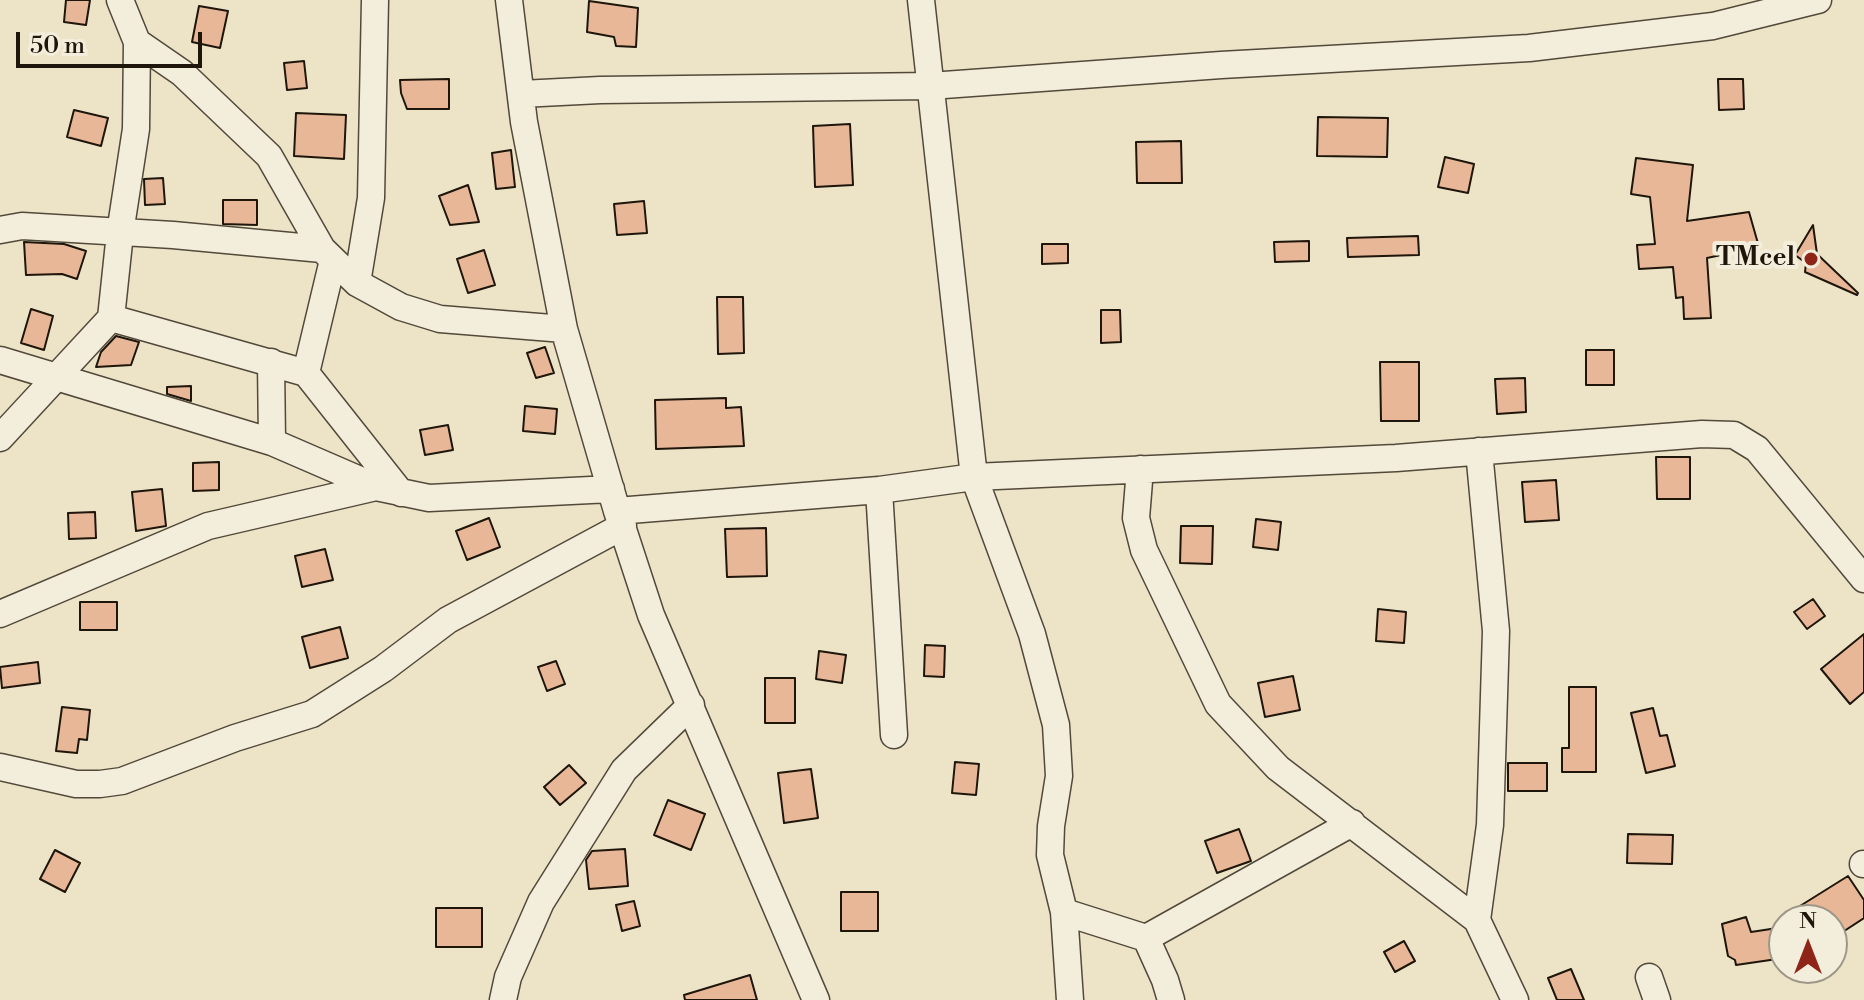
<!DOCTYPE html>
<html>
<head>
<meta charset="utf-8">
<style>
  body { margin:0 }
  #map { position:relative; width:1864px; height:1000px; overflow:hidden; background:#ede4c8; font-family:"Libre Bodoni",serif }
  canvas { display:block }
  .north { position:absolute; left:1768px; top:904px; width:80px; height:80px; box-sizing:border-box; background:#f3eddb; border:2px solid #9e9788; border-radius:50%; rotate:0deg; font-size:22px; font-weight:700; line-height:32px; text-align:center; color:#1e150b }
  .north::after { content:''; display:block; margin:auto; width:28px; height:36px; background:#8f2418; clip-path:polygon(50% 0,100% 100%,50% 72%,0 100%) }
  .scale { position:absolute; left:16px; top:32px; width:186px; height:36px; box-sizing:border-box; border:4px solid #1e150b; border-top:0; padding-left:10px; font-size:24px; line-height:28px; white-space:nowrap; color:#1e150b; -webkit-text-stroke:6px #f3eddb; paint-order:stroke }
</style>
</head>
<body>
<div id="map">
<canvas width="1864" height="1000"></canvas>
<div class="north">N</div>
<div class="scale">50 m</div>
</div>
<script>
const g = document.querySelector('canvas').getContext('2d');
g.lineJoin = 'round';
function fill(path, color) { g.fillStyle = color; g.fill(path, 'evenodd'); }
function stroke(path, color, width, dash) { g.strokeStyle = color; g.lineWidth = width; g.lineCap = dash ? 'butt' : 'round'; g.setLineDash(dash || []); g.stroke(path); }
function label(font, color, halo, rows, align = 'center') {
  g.font = font + ' "Libre Bodoni",serif'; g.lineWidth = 8; g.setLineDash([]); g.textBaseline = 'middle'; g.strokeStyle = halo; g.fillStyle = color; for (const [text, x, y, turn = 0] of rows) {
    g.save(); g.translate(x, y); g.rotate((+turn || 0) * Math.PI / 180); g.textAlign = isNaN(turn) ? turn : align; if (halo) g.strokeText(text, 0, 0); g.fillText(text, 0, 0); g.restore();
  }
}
const building = new Path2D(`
  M66 0H90L86 25 64 22Z
  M589 1 638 8 636 47 616 46 614 37 587 32Z
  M199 6 228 11 220 48 192 42Z
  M304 61 307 88 287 90 284 63Z
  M449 79V109H407L401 93 400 80Z
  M1718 79H1743L1744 109 1719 110Z
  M74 110 108 118 101 146 67 137Z
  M296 113 346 115 344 159 294 156Z
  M1318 117 1388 118 1387 157 1317 156Z
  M850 124 853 185 815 187 813 126Z
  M1181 141 1182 183H1137L1136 142Z
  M511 150 515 187 496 189 492 153Z
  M1445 157 1474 164 1468 193 1438 187Z
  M1636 158 1693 165 1687 221 1749 212 1759 247 1707 258 1711 318 1684 319 1683 297 1676 298 1673 267 1639 269 1637 245 1655 244 1650 197 1631 194Z
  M163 178 165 204 145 205 144 179Z
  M468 185 479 222 450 225 439 196Z
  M223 200H257V225L223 224Z
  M644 201 647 233 617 235 614 204Z
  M1813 225 1817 254 1858 293 1857 295 1805 272 1806 263 1795 255Z
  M1418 236 1419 255 1348 257 1347 238Z
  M1309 241V261L1275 262 1274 242Z
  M24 242 64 244 86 251 77 279 62 274 26 275Z
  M1042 244H1068V263L1042 264Z
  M484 250 495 285 468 293 457 259Z
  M717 297H743L744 353 718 354Z
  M31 309 53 316 44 350 21 343Z
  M1101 310H1120L1121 342 1101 343Z
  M116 336 139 342 131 365 96 367 101 352Z
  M545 347 554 373 536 378 527 353Z
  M1586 350H1614V385H1586Z
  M1380 362H1419V421H1381Z
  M1525 378 1526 412 1497 414 1495 379Z
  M191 386V401L167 394V387Z
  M726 398V408L741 407 744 446 656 449 655 400Z
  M525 406 557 409 555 434 523 431Z
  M448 425 453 450 425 455 420 430Z
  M1656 457H1690V499H1657Z
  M219 462V490L193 491V463Z
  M1556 480 1559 520 1525 522 1522 482Z
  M162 489 166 526 136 531 132 492Z
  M95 512 96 538 69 539 68 513Z
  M489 518 500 547 467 560 456 531Z
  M1256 519 1281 522 1278 550 1253 547Z
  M1181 526H1213L1212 564 1180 563Z
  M766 528 767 576 727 577 725 529Z
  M325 549 333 580 302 587 295 556Z
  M1813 599 1825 616 1807 629 1794 612Z
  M80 602H117V630H80Z
  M1378 609 1406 612 1404 643 1376 641Z
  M340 627 348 658 310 668 302 637Z
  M1864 634V692L1850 704 1821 669Z
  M925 645 945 646 944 677 924 676Z
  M819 651 846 655 842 683 816 679Z
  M556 661 565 684 547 691 538 667Z
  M38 662 40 683 2 688 0 667Z
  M1293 676 1300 710 1265 717 1258 683Z
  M765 678H795V723H765Z
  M1569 687H1596V772H1562V748H1569Z
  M62 707 90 710 87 740 79 739 77 753 56 751Z
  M1653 708 1660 736 1667 735 1675 766 1646 773 1631 713Z
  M955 762 979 764 976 795 952 793Z
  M1508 763H1547V791H1508Z
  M569 765 586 783 560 805 544 787Z
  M811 769 818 818 784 823 778 773Z
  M668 800 705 814 691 850 654 835Z
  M1239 829 1251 861 1217 873 1205 841Z
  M1628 834 1673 835 1672 864 1627 863Z
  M625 849 628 886 589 889 586 860 592 851Z
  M55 850 80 863 65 892 40 879Z
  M1848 876 1864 900V918L1832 939V920H1809L1800 906Z
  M841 892H878V931H841Z
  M634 901 640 926 622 931 616 905Z
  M436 908H482V947H436Z
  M1746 917 1751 932 1784 927V958L1736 965 1735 960 1728 956 1722 924Z
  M1404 941 1415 961 1395 972 1384 952Z
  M1571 969 1584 1000H1557L1548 978Z
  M750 975 757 1000H685L684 995Z`);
const street = new Path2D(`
  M509 0 524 122 564 329 617 511 651 615 816 1000
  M921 0 974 477 1032 634 1056 725 1059 776 1051 826 1050 855 1064 912 1070 1000
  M137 42 182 73 269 156 322 249 357 283 401 307 440 319 564 329
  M521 94 600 90 930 86 1221 65 1529 48 1713 26 1818 0
  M0 230 22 226 173 235 322 249
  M357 283 371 198 375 0
  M111 318 306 373 401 493
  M0 360 272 442 376 487 429 498 611 489
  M271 362 272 442
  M306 373 333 260
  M0 438 111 318 120 233 136 129 137 42 120 0
  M1140 469 1136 518 1144 550 1218 704 1278 768 1477 920 1515 1000
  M879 490 894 735
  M617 511 879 490 974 477 1396 458 1702 434 1734 435 1757 449 1864 579
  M0 614 208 526 376 487
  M0 767 76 784H100L122 781 235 738 312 714 383 669 448 620 623 526
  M1863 864H1864
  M1064 912 1146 938 1352 823
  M1477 920 1490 825 1496 631 1479 451
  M1146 938 1165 980 1171 1000
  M1649 977 1657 1000
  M503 1000 508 977 541 902 624 770 691 705`);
const markers = [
  [1811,259,8,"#8f2418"]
];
const poiNames = [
  ["TMcel",1795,259]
];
fill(building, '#e7b797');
stroke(building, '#1e150b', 2);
stroke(street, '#52493a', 29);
stroke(street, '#f3eddb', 26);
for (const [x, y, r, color] of markers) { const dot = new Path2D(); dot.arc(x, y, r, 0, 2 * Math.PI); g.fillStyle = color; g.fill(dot); stroke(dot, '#f3eddb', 3); }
label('bold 26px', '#1e150b', '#f3eddb', poiNames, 'right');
</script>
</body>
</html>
